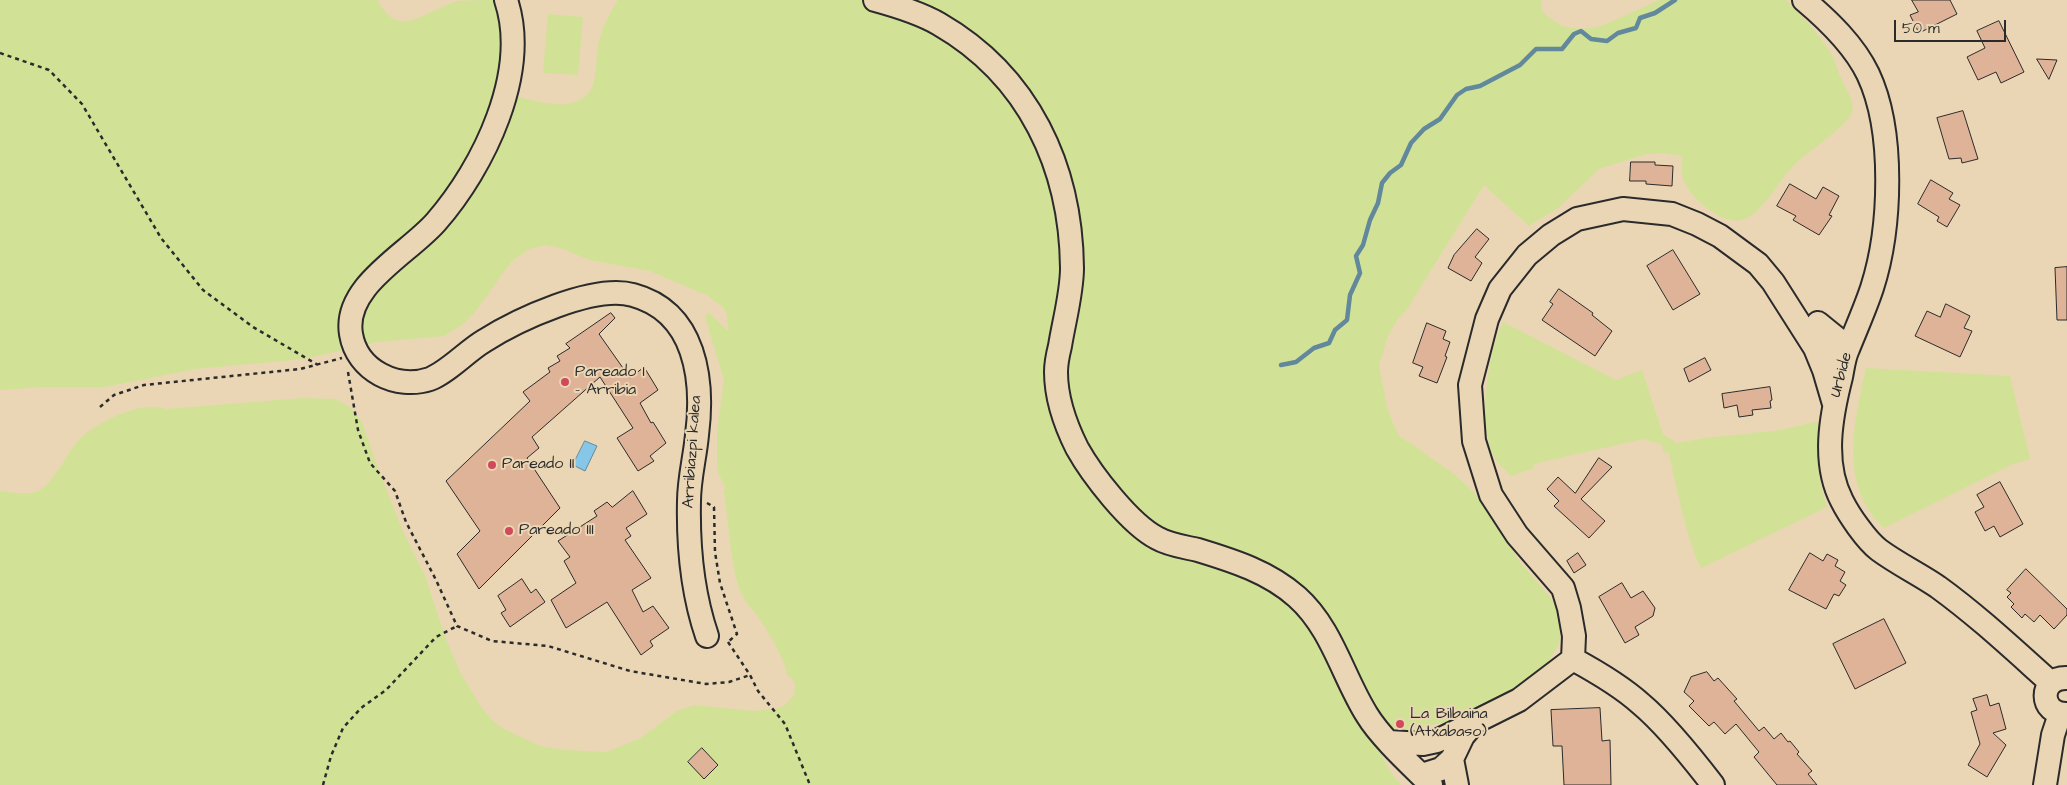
<!DOCTYPE html>
<html>
<head>
<meta charset="utf-8">
<style>
  body { margin:0 }
  #map { position:relative; width:2067px; height:785px; overflow:hidden; background:#ead6b4; font-family:"Architects Daughter",sans-serif }
  canvas { display:block }
  .scale { position:absolute; left:1894px; top:20px; width:112px; height:22px; box-sizing:border-box; border:2px solid #2b2b2b; border-top:0; padding-left:6px; font-size:15px; line-height:18px; white-space:nowrap; color:#2b2b2b; -webkit-text-stroke:4px #ead6b4; paint-order:stroke }
</style>
</head>
<body>
<div id="map">
<canvas width="2067" height="785"></canvas>
<div class="scale">50 m</div>
</div>
<script>
const g = document.querySelector('canvas').getContext('2d');
g.lineJoin = 'round';
function fill(path, color) { g.fillStyle = color; g.fill(path, 'evenodd'); }
function stroke(path, color, width, dash) { g.strokeStyle = color; g.lineWidth = width; g.lineCap = dash ? 'butt' : 'round'; g.setLineDash(dash || []); g.stroke(path); }
function label(font, color, halo, rows, align = 'center') {
  g.font = font + ' "Architects Daughter",sans-serif'; g.lineWidth = 4; g.setLineDash([]); g.textBaseline = 'middle'; g.strokeStyle = halo; g.fillStyle = color; for (const [text, x, y, turn = 0] of rows) {
    g.save(); g.translate(x, y); g.rotate((+turn || 0) * Math.PI / 180); g.textAlign = isNaN(turn) ? turn : align; if (halo) g.strokeText(text, 0, 0); g.fillText(text, 0, 0); g.restore();
  }
}
const green = new Path2D(`
  M0 0H378C397 42 427 10 457 1 470 0 487 0 500 0L502 28 499 91C527 99 584 121 594 81 597 70 596 57 598 46 601 29 609 14 618 0H1542L1541 9 1548 17 1562 26 1580 29 1597 27 1613 21 1659 0H1786C1803 16 1823 38 1834 59 1837 66 1838 73 1842 80 1846 89 1855 102 1852 112 1849 124 1807 153 1796 163 1779 179 1765 210 1745 219 1725 228 1689 198 1683 179 1681 171 1682 164 1682 156L1663 153 1646 154 1599 169 1558 208 1529 226 1484 185 1407 309 1397 320 1388 336 1379 365 1387 408 1394 426 1400 437 1415 446 1455 475 1477 495 1494 519 1519 561 1550 597 1557 609 1562 629 1558 646 1546 665 1528 683 1460 719 1394 733 1380 746C1381 760 1392 775 1401 785H0V491C12 492 27 496 38 491 55 482 64 458 76 443 93 423 140 400 166 409L303 398 335 399 349 406 362 422 378 468 402 529 425 576 446 639 460 672 481 707 495 723 504 729 540 746 565 750 606 752 639 739 677 711 694 705 754 711 775 709 784 706 794 695 795 685 792 677 787 676C788 664 764 624 756 614 753 610 749 606 746 602 729 577 730 521 723 489L725 490 726 488 718 473 717 464V431L724 380 705 317 708 312 728 331 727 315 723 307 708 296 650 271 590 260 560 248 546 245 529 249 511 262 475 312 462 325 444 336 378 342 304 359 196 369 105 387H43L0 390Z
  M548 14 583 17 578 75 543 73Z
  M1503 322 1616 380 1642 370 1663 434 1677 443 1705 438 1781 430 1818 421C1816 452 1817 478 1827 507L1701 568C1684 532 1678 490 1668 451L1664 453 1661 444 1643 439 1537 463 1533 466 1534 468 1511 476C1505 469 1497 463 1493 455 1478 422 1487 354 1503 322Z
  M1866 368 2010 376 2030 459 2013 464 1884 528C1838 484 1854 423 1866 368Z`);
const water = new Path2D(`
  M585 441 597 446 585 471 573 465Z`);
const stream = new Path2D(`
  M1281 365 1296 362 1314 348 1329 343 1335 330 1347 320 1350 295 1360 273 1356 256 1363 245 1370 220 1378 203 1382 183 1390 173 1401 165 1411 143 1424 129 1440 119 1457 95 1466 89 1480 86 1520 65 1536 49H1562L1574 34 1581 31 1591 39 1607 41 1618 33 1636 28 1640 18 1655 13 1675 0`);
const building = new Path2D(`
  M1912 0H1950L1957 14 1919 33 1910 15 1918 12Z
  M1999 21 2024 72 2001 83 1996 72 1978 80 1967 57 1985 48 1977 31Z
  M2037 59 2057 60 2049 79Z
  M1963 111 1978 159 1962 163 1961 158 1949 159 1937 118Z
  M1631 162H1655V165L1673 166 1672 186 1646 184V181H1630Z
  M1931 180 1953 193 1949 199 1960 205 1947 227 1937 221 1939 217 1918 204Z
  M1790 184 1816 199 1823 187 1839 196 1829 215 1832 216 1819 235 1793 220 1796 216 1777 206Z
  M1477 229 1489 239 1475 257 1482 263 1471 281 1448 268 1454 255Z
  M1673 250 1700 294 1673 310 1647 266Z
  M2067 267V320H2057L2055 268Z
  M1559 289 1593 313 1592 315 1612 331 1595 356 1542 320 1553 304 1550 302Z
  M1946 304 1970 316 1964 328 1972 331 1960 357 1915 336 1927 311 1940 317Z
  M611 313 615 318 599 334 630 378 644 367 658 390 640 403 651 423 653 422 666 443 650 456 654 461 638 471 617 438 633 428 600 377 532 437 539 448 527 458 560 508 479 589 457 554 480 531 446 481 530 401 523 392 550 372 548 368 560 361 557 356 570 348 566 344Z
  M1427 323 1446 331 1443 339 1450 342 1445 356 1447 357 1437 383 1419 376 1423 367 1413 363Z
  M1705 358 1711 370 1689 382 1684 369Z
  M1770 387 1772 400 1770 401 1771 408 1752 410 1753 415 1739 417 1737 405 1724 408 1722 394Z
  M1599 458 1612 467 1581 499 1605 521 1589 538 1554 506 1559 501 1547 489 1558 477 1575 493Z
  M2000 482 2023 524 2000 537 1994 526 1985 531 1975 512 1984 507 1977 495Z
  M633 491 647 514 626 528 631 536 625 540 651 578 632 590 643 612 653 606 669 628 650 641 653 646 641 655 607 602 566 628 551 600 576 583 564 561 570 557 558 541 597 516 594 511 607 502 612 507Z
  M1578 553 1586 565 1574 573 1567 561Z
  M1810 553 1823 561 1827 554 1838 560 1835 566 1845 572 1840 581 1846 585 1839 596 1834 594 1826 609 1789 590Z
  M2026 569 2067 609V615L2054 629 2040 615 2034 622 2025 614 2022 618 2011 607 2014 604 2007 597 2011 593 2007 590Z
  M522 579 531 593 536 589 545 602 510 627 501 613 506 610 498 596Z
  M1622 583 1631 598 1643 591 1655 608 1653 616 1635 627 1639 635 1625 643 1599 597Z
  M1884 619 1906 663 1855 689 1833 644Z
  M1707 672 1714 681 1718 678 1737 699 1734 701 1759 731 1764 727 1774 739 1781 733 1788 742 1790 741 1799 752 1797 754 1812 771 1808 774 1817 785H1777L1754 757 1759 752 1736 724 1725 734 1714 722 1709 726 1689 706 1694 701 1684 692 1691 677Z
  M1987 695 1990 706 1999 703 2006 729 1993 733 2006 745 1987 777 1968 765 1980 744 1971 712 1977 710 1973 699Z
  M1600 708 1602 741 1610 740 1611 785H1564L1562 746H1553L1551 710Z
  M702 748 718 765 704 779 688 762Z`);
const path = new Path2D(`
  M0 53 49 70 82 104 161 238 203 290 253 327 318 365
  M348 372 358 430 370 463 395 491 406 522 436 580 457 626 492 641 548 646 630 671 706 684 729 682 750 675
  M100 407 114 395 144 385 300 369 342 358
  M707 503 714 507 715 552 720 583 737 634 728 642
  M728 642 750 675 758 691 785 724 810 785
  M323 785 331 756 343 728 361 708 386 690 436 637 457 626`);
const minor = new Path2D(`
  M506 0C530 72 484 167 436 222 408 254 343 286 351 334 357 371 397 390 430 379 448 372 467 351 484 341 517 320 594 284 633 295 696 312 704 380 697 435 695 457 689 479 689 501 688 546 692 592 707 636
  M875 0C897 6 920 13 939 24 1029 76 1071 167 1072 268 1072 293 1064 321 1060 346 1058 354 1056 364 1056 372 1056 397 1066 426 1077 448 1092 475 1130 524 1157 538 1169 545 1185 547 1198 550 1234 561 1269 572 1297 597 1332 628 1343 677 1367 715 1381 738 1412 766 1431 785
  M1804 0C1829 21 1854 45 1868 74 1895 131 1891 229 1872 288 1865 309 1856 329 1848 349 1844 357 1843 367 1841 377 1831 416 1822 463 1842 501 1849 515 1866 540 1879 550 1898 564 1919 574 1938 587 1978 616 2014 650 2051 683
  M1815 348 1824 370 1834 404
  M1573 659C1597 672 1621 686 1641 704 1666 725 1693 759 1713 785
  M2067 678C2038 677 2039 715 2067 714
  M1389 742 1423 744 1437 741 1519 700 1573 659 1574 636 1569 608 1563 588 1517 535 1491 495 1474 441 1470 385 1487 319 1500 289 1527 255 1551 235 1577 219 1623 209 1672 214 1697 224 1720 236 1758 264 1773 282 1815 348 1831 353 1848 349 1839 340 1818 323
  M1452 759 1457 785
  M1422 775 1441 769 1452 759 1463 736 1474 723
  M2045 785 2053 735 2060 714`);
const markers = [
  [565,382,5,"#d1495b"],
  [492,465,5,"#d1495b"],
  [509,531,5,"#d1495b"],
  [1400,724,5,"#d1495b"]
];
const poiNames = [
  ["Pareado I",575,373],
  ["- Arribia",575,391],
  ["Pareado II",502,465],
  ["Pareado III",519,531],
  ["La Bilbaina",1410,715],
  ["(Atxabaso)",1410,733]
];
const streetNames = [
  ["Urbide",1842,375,-75],
  ["Arribiazpi kalea",693,452,-86]
];
fill(green, '#d1e296');
fill(water, '#86c6e7');
stroke(water, '#62889c', 1);
stroke(stream, '#62889c', 4.5);
fill(building, '#deb397');
stroke(building, '#2b2b2b', 1);
stroke(minor, '#2b2b2b', 26);
stroke(path, '#2b2b2b', 2.5, [4, 4]);
stroke(minor, '#ead6b4', 22);
for (const [x, y, r, color] of markers) { const dot = new Path2D(); dot.arc(x, y, r, 0, 2 * Math.PI); g.fillStyle = color; g.fill(dot); stroke(dot, '#ead6b4', 2); }
label('16px', '#2b2b2b', '#ead6b4', poiNames, 'left');
label('16px', '#2b2b2b', '#ead6b4', streetNames);
</script>
</body>
</html>
